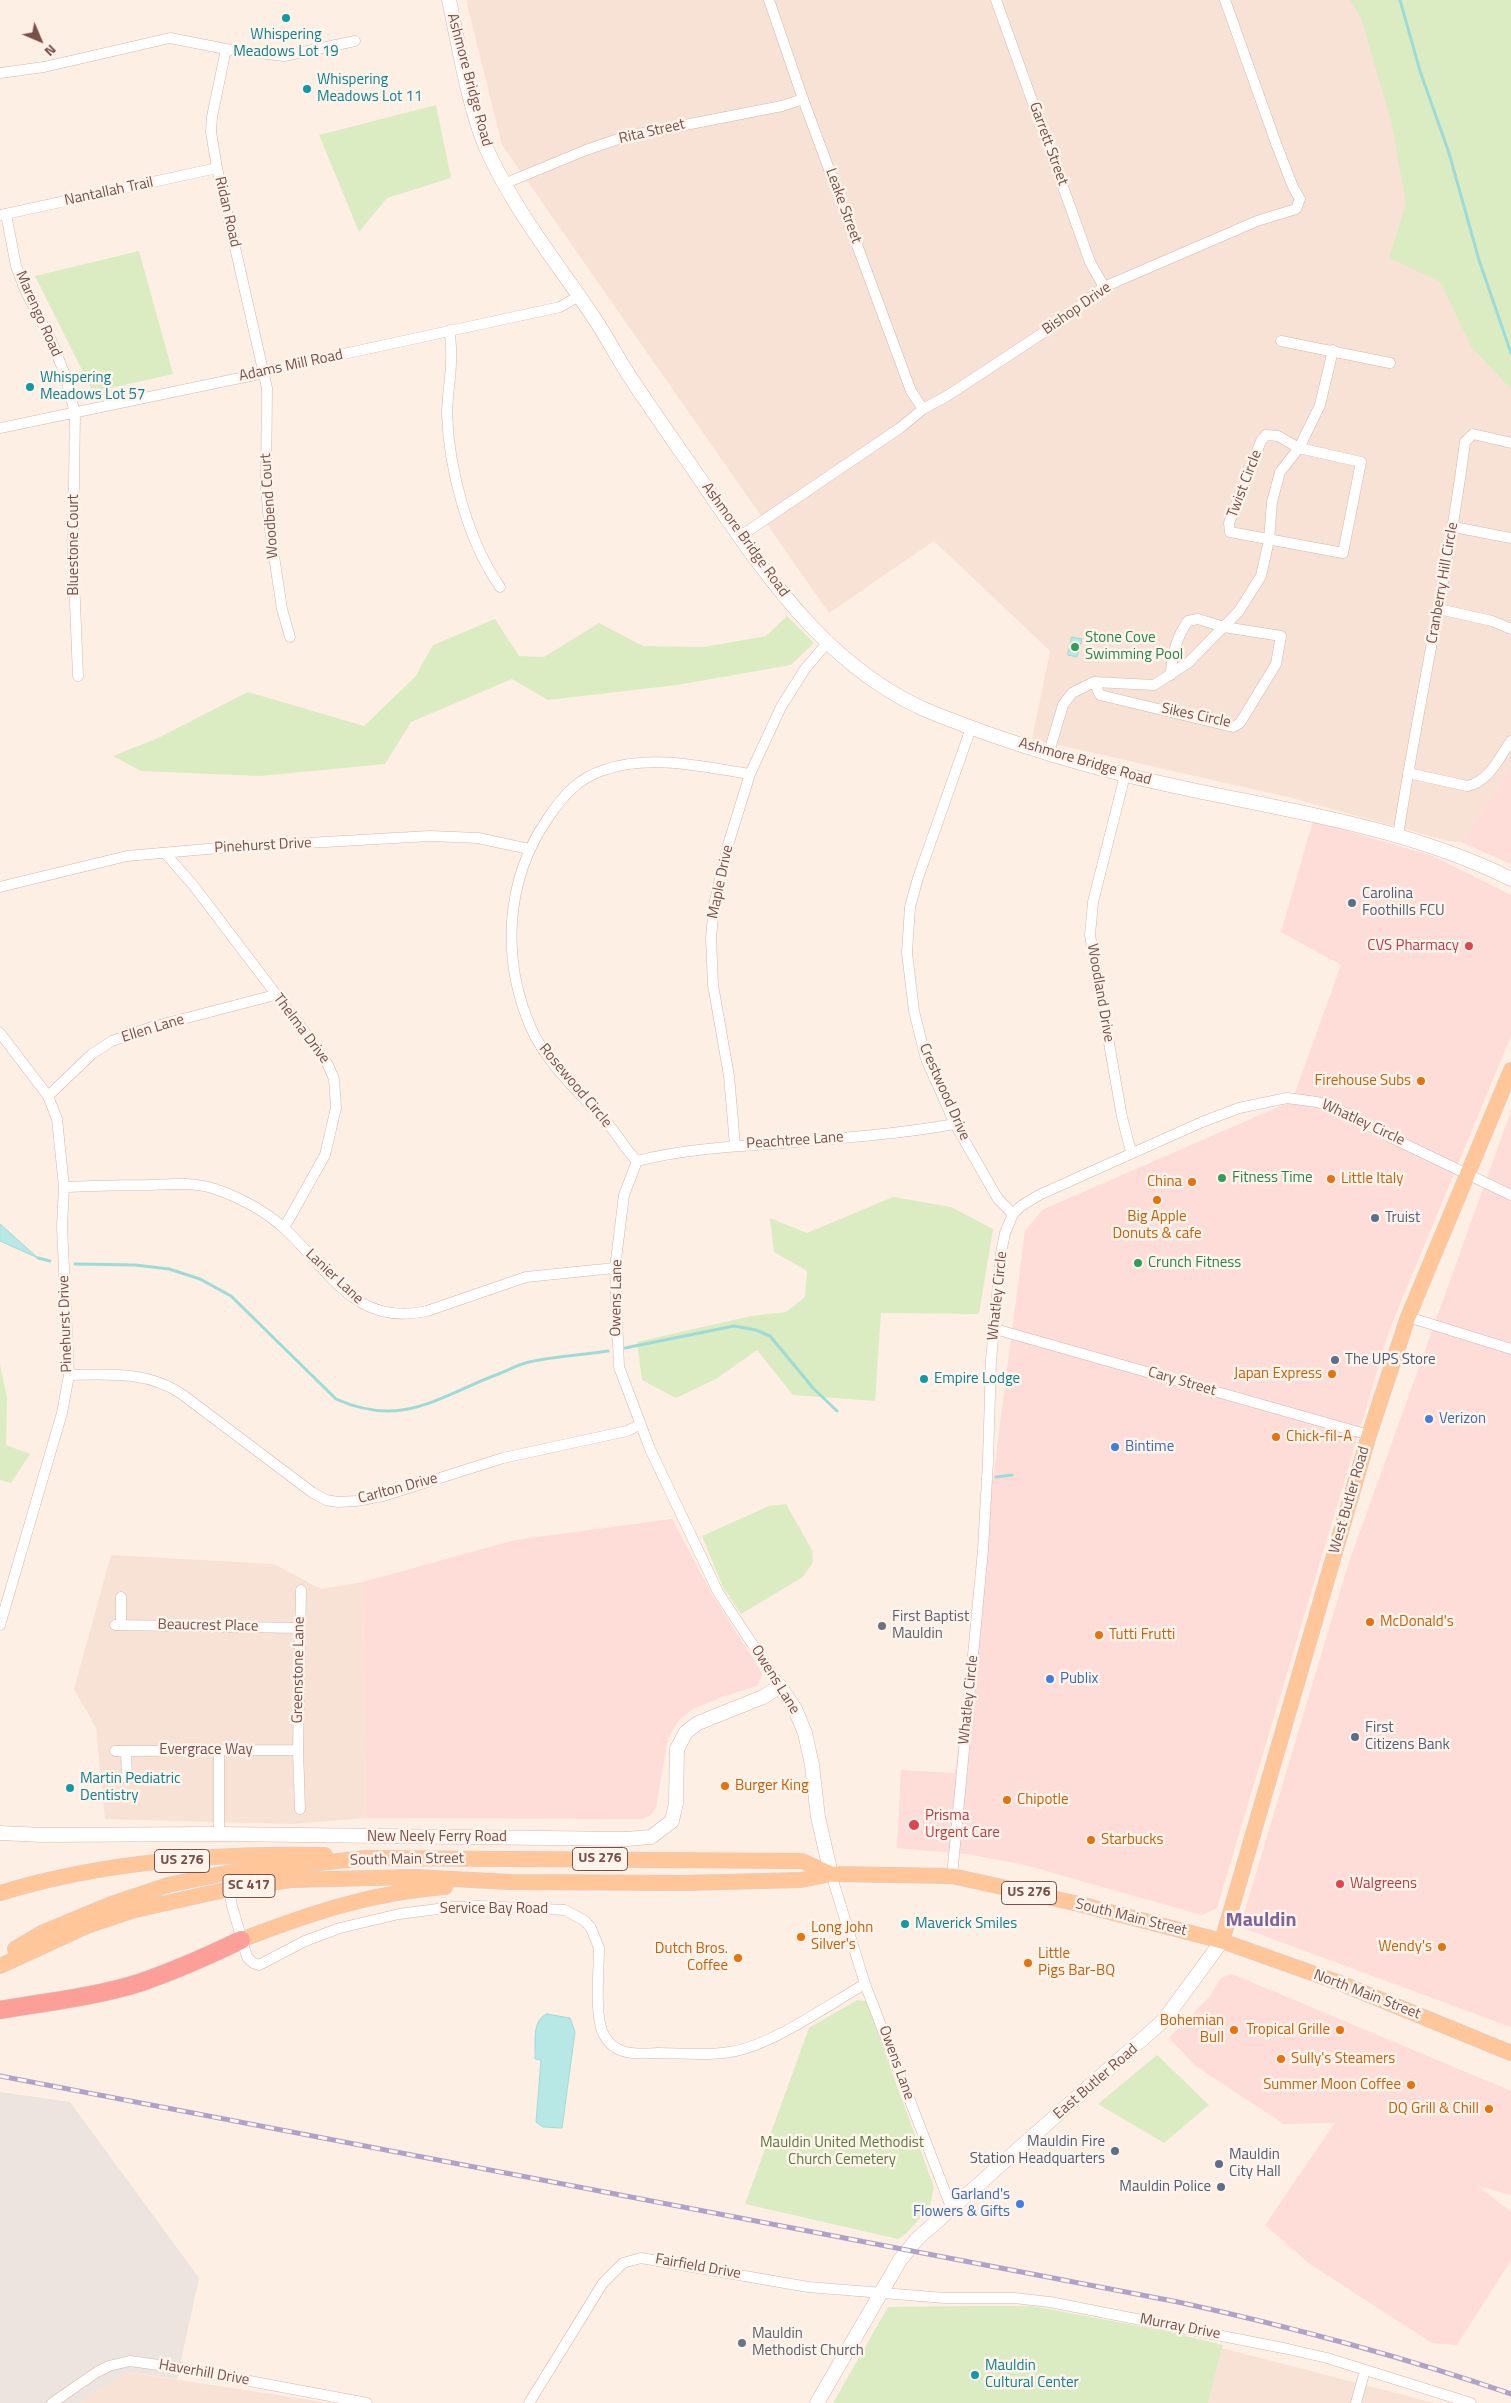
<!DOCTYPE html>
<html>
<head>
<meta charset="utf-8">
<style>
  body { margin:0 }
  #map { position:relative; width:1511px; height:2403px; overflow:hidden; background:#fdefe4; font-family:"Titillium Web",sans-serif }
  canvas { display:block }
  .north { position:absolute; left:15px; top:15px; width:50px; height:50px; -webkit-text-stroke:4px #fff4ec; paint-order:stroke; rotate:135deg; font-size:14px; font-weight:700; line-height:20px; text-align:center; color:#785048 }
  .north::after { content:''; display:block; margin:auto; width:18px; height:22px; background:#785048; clip-path:polygon(50% 0,100% 100%,50% 72%,0 100%) }
</style>
</head>
<body>
<div id="map">
<canvas width="1511" height="2403"></canvas>
<div class="north">N</div>
</div>
<script>
const g = document.querySelector('canvas').getContext('2d');
g.lineJoin = 'round';
function fill(path, color) { g.fillStyle = color; g.fill(path, 'evenodd'); }
function stroke(path, color, width, dash) { g.strokeStyle = color; g.lineWidth = width; g.lineCap = dash ? 'butt' : 'round'; g.setLineDash(dash || []); g.stroke(path); }
function label(font, color, halo, rows, align = 'center') {
  g.font = font + ' "Titillium Web",sans-serif'; g.lineWidth = 5; g.setLineDash([]); g.textBaseline = 'middle'; g.strokeStyle = halo; g.fillStyle = color; for (const [text, x, y, turn = 0] of rows) {
    g.save(); g.translate(x, y); g.rotate((+turn || 0) * Math.PI / 180); g.textAlign = isNaN(turn) ? turn : align; if (halo) g.strokeText(text, 0, 0); g.fillText(text, 0, 0); g.restore();
  }
}
const residential = new Path2D(`
  M466 0H1363L1511 296V768L1461 842 1448 841 1292 798 1032 739 1050 651 934 541 829 613 502 145Z
  M111 1555 274 1564 321 1589 363 1582 366 1818 291 1824 105 1819 96 1728 74 1689Z
  M1222 2348 1434 2403H1208Z
  M127 2372 330 2403H80Z`);
const commercial = new Path2D(`
  M1511 768V864L1461 842Z
  M1313 821 1433 856 1511 895V1036L1389 1331 1217 1908 1202 1915 1025 1865 967 1854 897 1848 901 1770 955 1773 1025 1231 1042 1210 1292 1101 1341 965 1281 932Z
  M1511 1111V2027L1240 1927 1348 1565Z
  M672 1519 713 1596 759 1668 762 1675 757 1686 722 1697 693 1709 679 1720 668 1738 656 1807 651 1815 643 1819 366 1818 363 1582 515 1540Z
  M1232 1974 1511 2091V2195L1478 2186 1511 2212V2260L1457 2345 1432 2343 1310 2264 1265 2225 1335 2123 1284 2124 1197 2067 1169 2038 1210 1996 1221 1978Z`);
const industrial = new Path2D(`
  M0 2092 70 2102 199 2278 177 2379 127 2372 80 2403H0Z`);
const green = new Path2D(`
  M1350 0H1511V389L1471 346 1440 282 1389 258 1406 203 1391 121 1361 18Z
  M436 105 451 178 387 198 359 232 319 135Z
  M139 251 173 374 93 392 35 276Z
  M787 616 814 643 791 665 677 685 548 700 512 679 411 722 385 764 259 776 141 771 113 756 158 738 248 692 364 726 415 677 433 645 495 619 519 656 544 657 599 623 643 646 704 647 766 636Z
  M893 1197 951 1207 993 1229 979 1314 881 1313 875 1401 793 1395 757 1350 716 1379 676 1398 642 1380 637 1342 751 1316 786 1312 805 1297 807 1271 774 1252 770 1218 807 1233Z
  M0 1364 7 1398 6 1445 30 1454 11 1483 0 1480Z
  M786 1504 812 1550 813 1562 803 1577 741 1614 722 1585 702 1536 769 1506Z
  M857 2000 866 2001 934 2187 930 2206 906 2234 898 2239 745 2204 809 2028Z
  M1157 2055 1209 2105 1164 2143 1098 2104Z
  M973 2306H1032L1165 2331 1223 2345 1208 2403H833L888 2307Z`);
const water = new Path2D(`
  M1072 637 1082 639 1077 657 1068 655Z
  M0 1224 38 1258 0 1241Z
  M547 2014 570 2018 575 2032 562 2128 543 2127 536 2122 541 2060 535 2059C536 2044 531 2020 547 2014Z`);
const stream = new Path2D(`
  M1400 0 1420 71 1449 153 1479 260 1511 353
  M38 1258 50 1261
  M75 1264 135 1265 169 1269 200 1279 231 1296 336 1399C403 1429 439 1396 501 1373 510 1369 520 1364 529 1362 555 1356 582 1355 608 1351
  M625 1348 734 1326 756 1330 770 1336 813 1388 837 1411
  M996 1477 1012 1475`);
const street = new Path2D(`
  M769 0 803 99 911 391 923 409
  M996 0 1090 262 1104 287
  M226 49 212 117 211 132 217 168 267 388 266 486 269 523 282 609 290 637
  M0 73 44 67 170 38 226 49 284 56 355 41
  M506 183 586 150 624 137 782 106 803 99
  M6 214 16 266 25 290 52 342 65 375 75 413 73 554 78 676
  M1 215 217 168
  M450 330C450 340 452 351 451 361 451 378 447 396 447 414 449 470 468 541 500 587
  M1281 341 1390 363
  M0 428 264 373 279 368 560 307 579 296
  M1266 435 1278 436 1299 448 1361 462 1343 553 1230 532 1229 523 1261 441Z
  M1454 527 1511 538
  M739 537 900 428 923 409 947 396 1061 321 1104 287 1257 221 1296 209 1300 199 1293 187 1277 146 1225 0
  M1439 609 1492 621 1511 629
  M1094 682 1100 695 1233 727 1240 723 1276 664 1281 636 1224 627 1198 619 1188 621C1177 636 1171 657 1171 675
  M971 728 918 878 910 907 907 953 914 1011 926 1059 955 1124 998 1199 1013 1214
  M1049 752 1063 705 1072 693 1094 682 1154 685 1189 662 1239 611 1261 576 1269 540 1272 502 1280 472 1299 448 1320 405 1333 350
  M1408 773 1467 786C1489 782 1499 758 1511 741
  M1125 775 1093 902 1090 935 1122 1117 1131 1152
  M1398 836C1418 704 1448 574 1465 442L1473 434 1511 443
  M165 853 193 885 307 1035 328 1065 334 1079 336 1108 325 1155 284 1228
  M0 887 127 856 219 848 430 836 478 838 529 849
  M0 1033 48 1096 57 1119 64 1187 62 1226 69 1375 62 1413 0 1625
  M48 1096 92 1054 112 1041 152 1027 275 995
  M735 1145 729 1076 713 985 711 938 714 905 728 845 750 774 781 707 805 669 828 642
  M637 1161C626 1150 619 1137 609 1125 582 1095 548 1066 531 1028 501 959 505 880 548 818 563 796 578 778 604 770 651 754 703 767 750 774
  M637 1161 624 1195 615 1268 619 1367 650 1449 718 1592 780 1686
  M637 1161C680 1150 724 1147 769 1144 831 1139 893 1135 955 1124
  M64 1187C92 1186 119 1185 147 1185 170 1184 194 1182 215 1189 239 1197 267 1212 285 1229 330 1271 355 1327 427 1311L526 1277 615 1268
  M1408 1317 1511 1349
  M995 1329 1369 1435
  M69 1375C109 1374 149 1371 183 1395L313 1493 326 1500 338 1502 356 1501 383 1496 503 1458 627 1431 639 1425
  M115 1625 300 1628
  M121 1625V1597
  M219 1750V1834
  M115 1751 298 1750
  M126 1751 127 1779
  M300 1809 298 1750 301 1590
  M831 1874 865 1984 951 2207
  M952 1876 983 1550 988 1461 991 1360 1001 1253 1005 1233 1013 1214 1021 1206 1039 1195 1202 1122 1239 1108 1287 1098 1317 1102 1334 1107 1392 1138 1511 1195
  M228 1884 232 1906 247 1957 253 1963 259 1965 305 1941 340 1928 399 1914 453 1907 479 1906 565 1910 585 1921 591 1928 599 1948C599 1969 594 2018 604 2035 615 2056 637 2054 657 2053 681 2053 706 2056 730 2052 771 2046 828 2005 865 1984
  M52 2403 97 2372 109 2366 130 2361 180 2368 367 2403
  M529 2403 603 2283 623 2263 641 2258 808 2287 945 2298H1014L1050 2302 1288 2349 1327 2358 1471 2403
  M1356 2403 1365 2370`);
const secondary = new Path2D(`
  M449 0C459 46 469 110 488 152 516 213 559 265 596 321 606 336 614 351 623 366 651 410 682 452 711 495 770 582 836 676 938 715 1014 745 1094 769 1174 786 1288 811 1406 827 1511 879
  M0 1833 42 1835 219 1834 626 1839 651 1837 672 1821 676 1803 677 1749 686 1732 698 1723 763 1697 780 1686 795 1709 805 1733 812 1765 818 1817 831 1874
  M817 2403 900 2260 917 2239 1164 2020 1222 1941`);
const primary = new Path2D(`
  M0 1893C101 1862 219 1853 325 1855
  M241 1940C308 1914 373 1892 445 1887
  M1222 1941 1369 1435 1408 1317 1511 1070
  M15 1949 42 1933 114 1903 168 1885 226 1873 366 1858 802 1861 831 1874
  M0 1966 87 1926 135 1910 229 1889 291 1880 414 1877 511 1882 684 1883 801 1880 831 1874 952 1876 1079 1904 1222 1941 1340 1983 1511 2053`);
const highway = new Path2D(`
  M0 2010C46 2002 94 1997 139 1983 174 1971 208 1956 241 1940`);
const rail = new Path2D(`
  M0 2076 1178 2302C1292 2327 1401 2356 1511 2394`);
const markers = [
  [286,18,5,"#0f9aa8"],
  [307,89,5,"#0f9aa8"],
  [30,387,5,"#0f9aa8"],
  [1075,647,5,"#2e9e5b"],
  [1352,903,5,"#5c6f8a"],
  [1469,946,5,"#e0444e"],
  [1421,1081,5,"#e8710a"],
  [1222,1178,5,"#2e9e5b"],
  [1331,1179,5,"#e8710a"],
  [1192,1182,5,"#e8710a"],
  [1157,1200,5,"#e8710a"],
  [1375,1218,5,"#5c6f8a"],
  [1138,1263,5,"#2e9e5b"],
  [1335,1360,5,"#5c6f8a"],
  [1332,1374,5,"#e8710a"],
  [924,1379,5,"#0f9aa8"],
  [1429,1419,5,"#3f7fe0"],
  [1276,1437,5,"#e8710a"],
  [1115,1447,5,"#3f7fe0"],
  [1370,1622,5,"#e8710a"],
  [882,1626,5,"#6b7280"],
  [1099,1635,5,"#e8710a"],
  [1050,1679,5,"#3f7fe0"],
  [1355,1737,5,"#5c6f8a"],
  [725,1786,5,"#e8710a"],
  [70,1788,5,"#0f9aa8"],
  [1007,1800,5,"#e8710a"],
  [914,1825,6,"#e0444e"],
  [1091,1840,5,"#e8710a"],
  [1340,1884,5,"#e0444e"],
  [905,1924,5,"#0f9aa8"],
  [801,1937,5,"#e8710a"],
  [1442,1947,5,"#e8710a"],
  [738,1958,5,"#e8710a"],
  [1028,1963,5,"#e8710a"],
  [1234,2030,5,"#e8710a"],
  [1340,2030,5,"#e8710a"],
  [1281,2059,5,"#e8710a"],
  [1411,2085,5,"#e8710a"],
  [1489,2109,5,"#e8710a"],
  [1115,2151,5,"#5c6f8a"],
  [1219,2164,5,"#5c6f8a"],
  [1221,2187,5,"#5c6f8a"],
  [1020,2204,5,"#3f7fe0"],
  [742,2343,5,"#6b7280"],
  [975,2375,5,"#0f9aa8"]
];
const shields = [
  [600,1859,55],
  [182,1861,55],
  [249,1886,52],
  [1029,1893,55]
];
const shieldNames = [
  ["US 276",600,1859],
  ["US 276",182,1861],
  ["SC 417",249,1886],
  ["US 276",1029,1893]
];
const cultureNames = [
  ["Whispering",286,35,"center"],
  ["Meadows Lot 19",286,52,"center"],
  ["Whispering",317,80],
  ["Meadows Lot 11",317,97],
  ["Whispering",40,378],
  ["Meadows Lot 57",40,395],
  ["Empire Lodge",934,1379],
  ["Martin Pediatric",80,1779],
  ["Dentistry",80,1796],
  ["Maverick Smiles",915,1924],
  ["Mauldin",985,2366],
  ["Cultural Center",985,2383]
];
const streetNames = [
  ["Ashmore Bridge Road",469,80,75],
  ["Rita Street",652,132,-13],
  ["Garrett Street",1048,144,70],
  ["Nantallah Trail",109,192,-12],
  ["Leake Street",843,206,70],
  ["Ridan Road",227,212,77],
  ["Bishop Drive",1077,309,-35],
  ["Marengo Road",38,314,66],
  ["Adams Mill Road",291,366,-12],
  ["Twist Circle",1245,484,-69],
  ["Woodbend Court",270,506,-94],
  ["Ashmore Bridge Road",745,540,54],
  ["Bluestone Court",74,545,-90],
  ["Cranberry Hill Circle",1443,583,-80],
  ["Sikes Circle",1196,716,12],
  ["Ashmore Bridge Road",1085,762,16],
  ["Pinehurst Drive",263,846,-3],
  ["Maple Drive",721,882,-78],
  ["Woodland Drive",1100,993,80],
  ["Ellen Lane",153,1029,-17],
  ["Thelma Drive",301,1029,53],
  ["Rosewood Circle",575,1086,50],
  ["Crestwood Drive",944,1092,66],
  ["Whatley Circle",1363,1123,25],
  ["Peachtree Lane",795,1141,-4],
  ["Lanier Lane",334,1277,43],
  ["Whatley Circle",998,1296,-84],
  ["Owens Lane",617,1298,-89],
  ["Pinehurst Drive",66,1324,-92],
  ["Cary Street",1182,1382,16],
  ["Carlton Drive",398,1489,-15],
  ["West Butler Road",1350,1500,-74],
  ["Beaucrest Place",208,1626,1],
  ["Greenstone Lane",299,1670,-89],
  ["Owens Lane",775,1680,58],
  ["Whatley Circle",969,1700,-84],
  ["Evergrace Way",206,1750],
  ["New Neely Ferry Road",437,1837],
  ["South Main Street",407,1860,-1],
  ["Service Bay Road",494,1909],
  ["South Main Street",1131,1918,14],
  ["North Main Street",1367,1995,21],
  ["Owens Lane",896,2063,70],
  ["East Butler Road",1096,2082,-41],
  ["Fairfield Drive",698,2267,10],
  ["Murray Drive",1180,2327,11],
  ["Haverhill Drive",204,2373,10]
];
const leisureNames = [
  ["Stone Cove",1085,638],
  ["Swimming Pool",1085,655],
  ["Fitness Time",1232,1178],
  ["Crunch Fitness",1148,1263]
];
const serviceNames = [
  ["Carolina",1362,894],
  ["Foothills FCU",1362,911],
  ["Truist",1385,1218],
  ["The UPS Store",1345,1360],
  ["First",1365,1728],
  ["Citizens Bank",1365,1745],
  ["Mauldin Fire",1105,2142,"right"],
  ["Station Headquarters",1105,2159,"right"],
  ["Mauldin",1229,2155],
  ["City Hall",1229,2172],
  ["Mauldin Police",1211,2187,"right"]
];
const healthNames = [
  ["CVS Pharmacy",1459,946,"right"],
  ["Prisma",925,1816],
  ["Urgent Care",925,1833],
  ["Walgreens",1350,1884]
];
const foodNames = [
  ["Firehouse Subs",1411,1081,"right"],
  ["Little Italy",1341,1179],
  ["China",1182,1182,"right"],
  ["Big Apple",1157,1217,"center"],
  ["Donuts & cafe",1157,1234,"center"],
  ["Japan Express",1322,1374,"right"],
  ["Chick-fil-A",1286,1437],
  ["McDonald's",1380,1622],
  ["Tutti Frutti",1109,1635],
  ["Burger King",735,1786],
  ["Chipotle",1017,1800],
  ["Starbucks",1101,1840],
  ["Long John",811,1928],
  ["Silver's",811,1945],
  ["Wendy's",1432,1947,"right"],
  ["Dutch Bros.",728,1949,"right"],
  ["Coffee",728,1966,"right"],
  ["Little",1038,1954],
  ["Pigs Bar-BQ",1038,1971],
  ["Bohemian",1224,2021,"right"],
  ["Bull",1224,2038,"right"],
  ["Tropical Grille",1330,2030,"right"],
  ["Sully's Steamers",1291,2059],
  ["Summer Moon Coffee",1401,2085,"right"],
  ["DQ Grill & Chill",1479,2109,"right"]
];
const shopNames = [
  ["Verizon",1439,1419],
  ["Bintime",1125,1447],
  ["Publix",1060,1679],
  ["Garland's",1010,2195,"right"],
  ["Flowers & Gifts",1010,2212,"right"]
];
const worshipNames = [
  ["First Baptist",892,1617],
  ["Mauldin",892,1634],
  ["Mauldin",752,2334],
  ["Methodist Church",752,2351]
];
const parkNames = [
  ["Mauldin United Methodist",842,2143],
  ["Church Cemetery",842,2160]
];
const districtNames = [
  ["Mauldin",1261,1921]
];
fill(residential, '#f8e2d5');
fill(commercial, '#fedcd8');
fill(industrial, '#ede3df');
fill(green, '#dbecc2');
fill(water, '#b8e8e6');
stroke(water, '#9ddbd9', 1);
stroke(stream, '#9ddbd9', 3);
stroke(street, '#d2b7ac', 11);
stroke(secondary, '#d8b7ac', 15);
stroke(primary, '#d9cecc', 16);
stroke(highway, '#d9cecc', 19);
stroke(street, '#fff', 10);
stroke(secondary, '#fff', 14);
stroke(primary, '#ffc69a', 15);
stroke(highway, '#fb9f98', 18);
stroke(rail, '#afa2c8', 5);
stroke(rail, '#fff4ec', 3, [9]);
for (const [x, y, r, color] of markers) { const dot = new Path2D(); dot.arc(x, y, r, 0, 2 * Math.PI); g.fillStyle = color; g.fill(dot); stroke(dot, '#fff4ec', 2); }
for (const [x, y, w] of shields) { const box = new Path2D(); box.roundRect(x - w / 2, y - 11.5, w, 23, 4); g.fillStyle = '#fff4ec'; g.fill(box); stroke(box, '#785048', 1); }
label('bold 14px', '#785048', null, shieldNames);
label('15px', '#0d838f', '#fff4ec', cultureNames, 'left');
label('15px', '#785048', '#fff4ec', streetNames);
label('15px', '#27864d', '#fff4ec', leisureNames, 'left');
label('15px', '#4e5e75', '#fff4ec', serviceNames, 'left');
label('15px', '#be3a42', '#fff4ec', healthNames, 'left');
label('15px', '#c56008', '#fff4ec', foodNames, 'left');
label('15px', '#366cbe', '#fff4ec', shopNames, 'left');
label('15px', '#5b616d', '#fff4ec', worshipNames, 'left');
label('15px', '#59793c', '#fff4ec', parkNames);
label('bold 20px', '#7e639c', '#fff4ec', districtNames);
</script>
</body>
</html>
